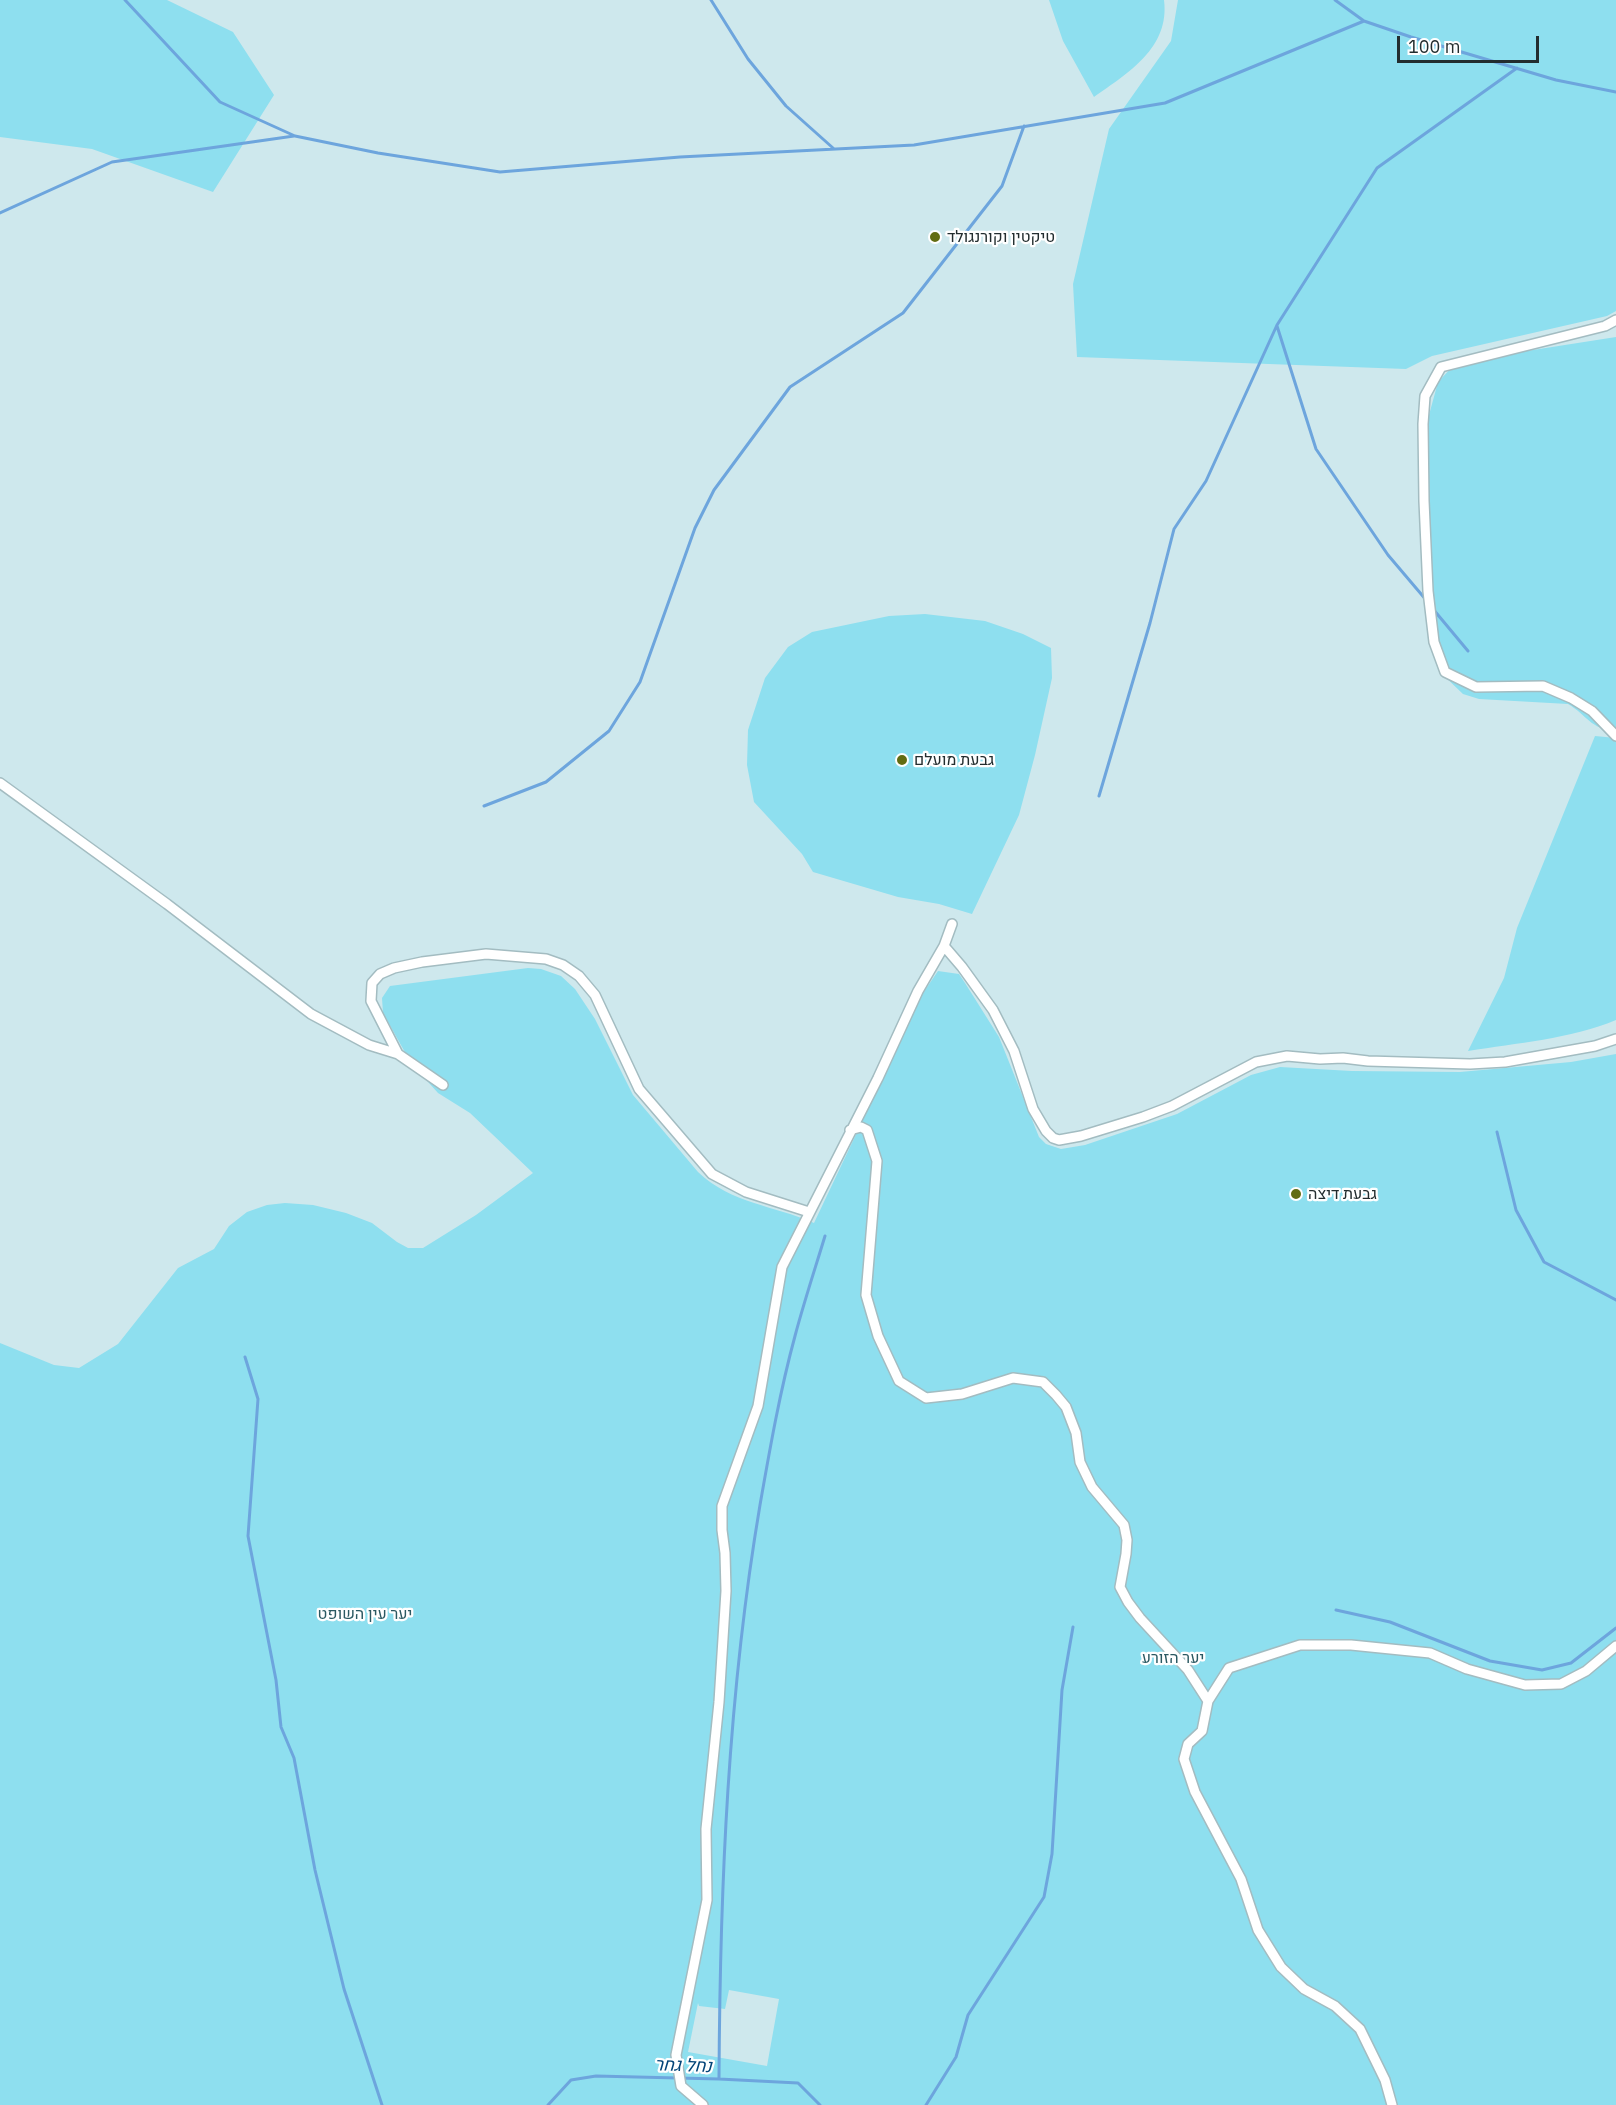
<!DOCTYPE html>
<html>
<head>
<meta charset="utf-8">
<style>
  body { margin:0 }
  #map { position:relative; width:1616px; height:2105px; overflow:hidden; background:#cee8ed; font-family:"IBM Plex Sans",sans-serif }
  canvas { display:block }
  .scale { position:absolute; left:1397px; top:36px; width:142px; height:27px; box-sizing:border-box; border:3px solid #232d2f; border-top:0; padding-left:8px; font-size:18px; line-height:21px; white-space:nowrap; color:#232d2f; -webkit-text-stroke:4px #fff; paint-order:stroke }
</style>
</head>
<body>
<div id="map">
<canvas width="1616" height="2105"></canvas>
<div class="scale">100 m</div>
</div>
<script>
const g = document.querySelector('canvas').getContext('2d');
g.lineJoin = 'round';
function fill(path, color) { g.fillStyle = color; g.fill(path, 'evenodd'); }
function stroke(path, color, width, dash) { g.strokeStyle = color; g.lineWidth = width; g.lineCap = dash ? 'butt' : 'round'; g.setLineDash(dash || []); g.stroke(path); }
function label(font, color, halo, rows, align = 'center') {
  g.font = font + ' "IBM Plex Sans",Heebo,sans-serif'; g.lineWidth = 4.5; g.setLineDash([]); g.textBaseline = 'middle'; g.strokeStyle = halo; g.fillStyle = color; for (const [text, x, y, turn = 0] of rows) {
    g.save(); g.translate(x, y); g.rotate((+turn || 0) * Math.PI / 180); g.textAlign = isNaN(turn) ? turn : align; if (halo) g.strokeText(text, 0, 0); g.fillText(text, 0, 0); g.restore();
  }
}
const green = new Path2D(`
  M0 0H167L233 32 274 95 213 192 92 149 0 137Z
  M1049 0H1164C1170 48 1128 73 1094 97L1063 41Z
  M1178 0H1616V311L1607 316 1432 356 1406 369 1077 357 1073 284 1109 129 1171 41Z
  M1616 337V730C1592 731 1587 715 1568 704L1479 699 1463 694 1439 671 1433 652 1427 492 1429 415 1438 382 1454 365 1469 360Z
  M925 614 985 621 1023 634 1051 648 1052 678 1035 755 1019 815 972 914 939 904 898 897 813 872 802 854 754 802 747 765 748 730 765 678 788 647 812 632 889 616Z
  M1595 736 1616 738V1020C1570 1039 1517 1043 1468 1051L1504 978 1517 928Z
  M528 968 541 969 561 976 575 989 595 1019 633 1095 698 1172C732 1204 773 1205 814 1223L923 993 938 971 959 974 965 983 999 1037 1039 1137 1046 1144 1061 1149 1085 1145 1177 1114 1251 1075 1280 1067 1352 1071 1460 1072 1571 1062 1616 1054V2105H0V1343L54 1365 79 1368 118 1344 178 1268 214 1249 229 1226 247 1212 267 1205 285 1203 313 1205 346 1213 372 1223 397 1242 408 1248H423L476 1215 533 1173 470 1113 438 1093 411 1063 383 1013 382 998 390 986ZM729 1990 779 1999 767 2066 688 2052 698 2003 699 2006 725 2009Z`);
const stream = new Path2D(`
  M125 0 220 102 295 136 378 153 500 172 680 157 914 145 1165 103 1364 21
  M711 0 748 59 786 106 833 148
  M1335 0 1364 21 1411 37 1556 80 1616 92
  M0 213 112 162 294 136
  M1277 326 1316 449 1388 555 1427 601
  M1433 609 1468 651
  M1099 796 1150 623 1174 529 1206 481 1277 325 1377 168 1517 68
  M484 806 546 782 609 731 640 682 695 528 714 490 790 387 903 313 1002 186 1024 126
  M1497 1132 1516 1210 1544 1262 1616 1300
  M245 1357 258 1399 248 1536 276 1680 281 1727 294 1758 315 1870 344 1989 382 2105
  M1336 1610 1390 1622 1490 1661 1542 1670 1571 1663 1616 1628
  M719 2079C720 1887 728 1694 760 1505 770 1448 780 1391 795 1336 804 1302 815 1269 825 1236
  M548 2105 571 2080 596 2076 719 2079 798 2083 820 2105
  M926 2105 956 2057 968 2015 1044 1897 1052 1854 1062 1690 1073 1627`);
const street = new Path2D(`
  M1616 320 1605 326 1441 367 1425 396 1423 424 1424 501 1428 591 1434 642 1445 672 1476 687 1543 686 1571 698 1592 711 1616 736
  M0 783 167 904 311 1014 369 1045 398 1054 443 1085
  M944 946 962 967 993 1010 1014 1051 1033 1109 1046 1131 1053 1138 1059 1140 1081 1136 1143 1117 1172 1106 1256 1062 1287 1056 1320 1059 1343 1058 1368 1061 1470 1064 1505 1062 1595 1046 1616 1039
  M398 1054 371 1001 372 983 380 974 394 968 422 962 486 954 546 959 563 965 579 976 595 995 639 1089 712 1174 746 1192 809 1212
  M850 1130 861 1127 867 1130 877 1161 866 1295 878 1336 899 1381 926 1398 962 1394 1013 1378 1043 1382 1056 1395 1066 1407 1076 1433 1080 1462 1092 1487 1124 1525 1127 1540 1126 1554 1120 1587 1128 1602 1140 1618 1188 1670 1208 1701
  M703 2105 681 2086 676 2055 707 1900 706 1829 719 1702 726 1591 725 1553 722 1530V1506L758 1406 782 1267 878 1078 918 991 944 946 952 924
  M1392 2105 1385 2080 1360 2029 1335 2006 1304 1989 1281 1967 1258 1930 1241 1879 1195 1792 1184 1759 1188 1744 1202 1731 1208 1701 1229 1668 1300 1645H1351L1430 1653 1467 1669 1525 1685 1561 1684 1586 1671 1616 1646`);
const markers = [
  [935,237,6,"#626c12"],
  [902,760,6,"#626c12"],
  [1296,1194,6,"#626c12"]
];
const poiNames = [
  ["טיקטין וקורנגולד",947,237],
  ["גבעת מועלם",914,760],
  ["גבעת דיצה",1308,1194]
];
const parkNames = [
  ["יער עין השופט",365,1614],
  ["יער הזורע",1173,1658]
];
const waterNames = [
  ["נחל גחר",683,2066,2]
];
fill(green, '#8edfef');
stroke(stream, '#6da5dd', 3);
stroke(street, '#a3bcc1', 12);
stroke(street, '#fff', 9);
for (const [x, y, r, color] of markers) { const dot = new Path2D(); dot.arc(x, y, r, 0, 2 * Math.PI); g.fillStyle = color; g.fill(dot); stroke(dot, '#fff', 2); }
label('16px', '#232d2f', '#fff', poiNames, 'left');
label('16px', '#2b5962', '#fff', parkNames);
label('italic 18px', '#034478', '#fff', waterNames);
</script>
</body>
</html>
